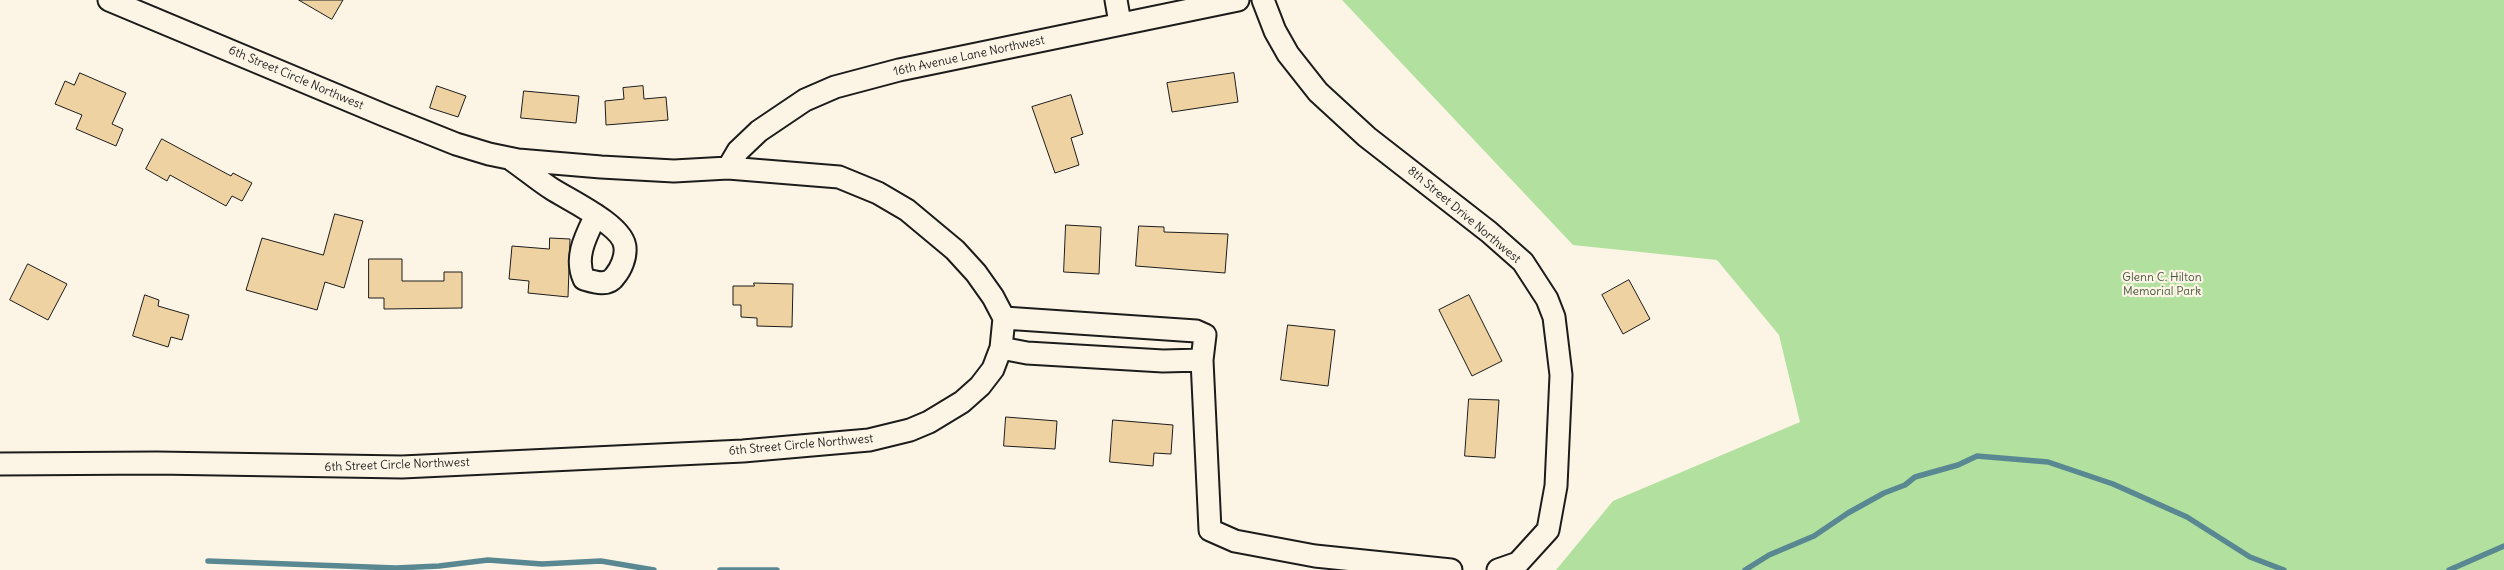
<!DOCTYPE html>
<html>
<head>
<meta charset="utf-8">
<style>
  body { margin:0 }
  canvas { display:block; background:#fcf5e5 }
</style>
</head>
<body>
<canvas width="2504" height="570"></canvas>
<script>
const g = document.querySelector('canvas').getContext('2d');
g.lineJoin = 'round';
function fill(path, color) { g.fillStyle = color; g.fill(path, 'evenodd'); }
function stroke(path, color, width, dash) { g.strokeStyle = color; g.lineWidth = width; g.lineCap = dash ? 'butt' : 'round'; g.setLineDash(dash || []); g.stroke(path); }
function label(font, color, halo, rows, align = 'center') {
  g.font = font + ' Delius,sans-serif'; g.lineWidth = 4.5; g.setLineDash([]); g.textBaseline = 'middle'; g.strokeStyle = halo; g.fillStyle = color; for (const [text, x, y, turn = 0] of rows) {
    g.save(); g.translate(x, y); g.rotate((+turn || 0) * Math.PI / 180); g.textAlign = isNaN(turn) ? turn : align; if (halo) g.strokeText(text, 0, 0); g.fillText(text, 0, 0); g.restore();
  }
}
const green = new Path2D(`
  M1342 0H2504V570H1556L1613 501 1800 422 1779 335 1717 260 1573 245Z`);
const stream = new Path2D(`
  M208 561 396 568 439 566 488 560 542 564 601 561 654 570
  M720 570H777
  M1745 570 1769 555 1814 536 1848 513 1884 493 1905 485 1915 477 1958 465 1977 456 2048 462 2113 484 2187 517 2250 557 2284 570
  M2449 570 2504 546`);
const building = new Path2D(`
  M299 0H343L332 19Z
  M80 73 126 93 112 124 123 129 116 146 76 129 82 115 55 104 65 81 74 85Z
  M1234 73 1238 102 1172 112 1167 83Z
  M437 86 466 96 458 117 430 108Z
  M643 86 644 99 666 97 668 120 606 125 605 101 624 99 623 88Z
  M524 91 579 96 576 123 521 118Z
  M1071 95 1083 134 1071 138 1079 165 1055 173 1032 107Z
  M162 139 231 176 233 173 252 183 242 201 232 196 226 206 170 175 167 181 146 169Z
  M335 214 363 221 344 288 325 282 317 310 246 290 262 238 323 255Z
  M1066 225 1101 227 1099 274 1064 272Z
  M1139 226 1164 227V232L1228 234 1225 273 1136 266Z
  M550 238 570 239 568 297 528 293 529 281 509 279 512 246 549 249Z
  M369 259H402V281H444V272H462V308L384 309V298H369Z
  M28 264 67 284 48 320 10 300Z
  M1629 280 1650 319 1623 334 1602 295Z
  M754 283 793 284 792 327 757 326V318L741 317V305H733V286H754Z
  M145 295 159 300 158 306 189 315 182 340 171 337 168 347 133 336Z
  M1469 295 1502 361 1472 376 1439 310Z
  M1288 325 1335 330 1328 386 1281 380Z
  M1469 399 1499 400 1495 458 1465 456Z
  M1006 417 1057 421 1055 449 1004 446Z
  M1113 420 1173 425 1171 454 1154 453 1153 466 1110 462Z`);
const minor = new Path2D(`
  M1116 0 1120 23
  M1263 0 1275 31 1288 54 1318 92 1367 137 1489 232 1523 262 1547 299 1554 317 1561 375 1556 486 1548 530 1518 563 1498 570
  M512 160C525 169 538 180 552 189 569 200 625 226 625 248 626 257 621 269 615 276 608 287 594 282 584 279 574 257 586 236 596 215
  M728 168 738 151 759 131 805 100 835 87 899 70 1238 0
  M1001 348 1027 353 1163 361 1202 360 1205 335 1196 331 1004 318
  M1202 360 1210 530 1235 541 1315 556 1451 570
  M0 464 157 463 402 467 743 451 869 440 910 430 929 422 962 402 980 386 993 369 1001 348 1004 318 993 297 976 273 955 250 907 210 878 193 839 177 728 168 674 171 601 167 518 160 489 154 456 144 386 116 109 0`);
const streetNames = [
  ["16th Avenue Lane Northwest",969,56,-12],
  ["6th Street Circle Northwest",296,78,23],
  ["8th Street Drive Northwest",1464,215,40],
  ["6th Street Circle Northwest",801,445,-5],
  ["6th Street Circle Northwest",397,465,-2]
];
const parkNames = [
  ["Glenn C. Hilton",2162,278],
  ["Memorial Park",2162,292]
];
fill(green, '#b2e09f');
stroke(stream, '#5a8892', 5.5);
fill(building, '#efd2a2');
stroke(building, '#1c1c1c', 1);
stroke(minor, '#1c1c1c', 25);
stroke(minor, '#fcf5e5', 21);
label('12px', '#1c1c1c', '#fcf5e5', streetNames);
label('12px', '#495743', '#fcf5e5', parkNames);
</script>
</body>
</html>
